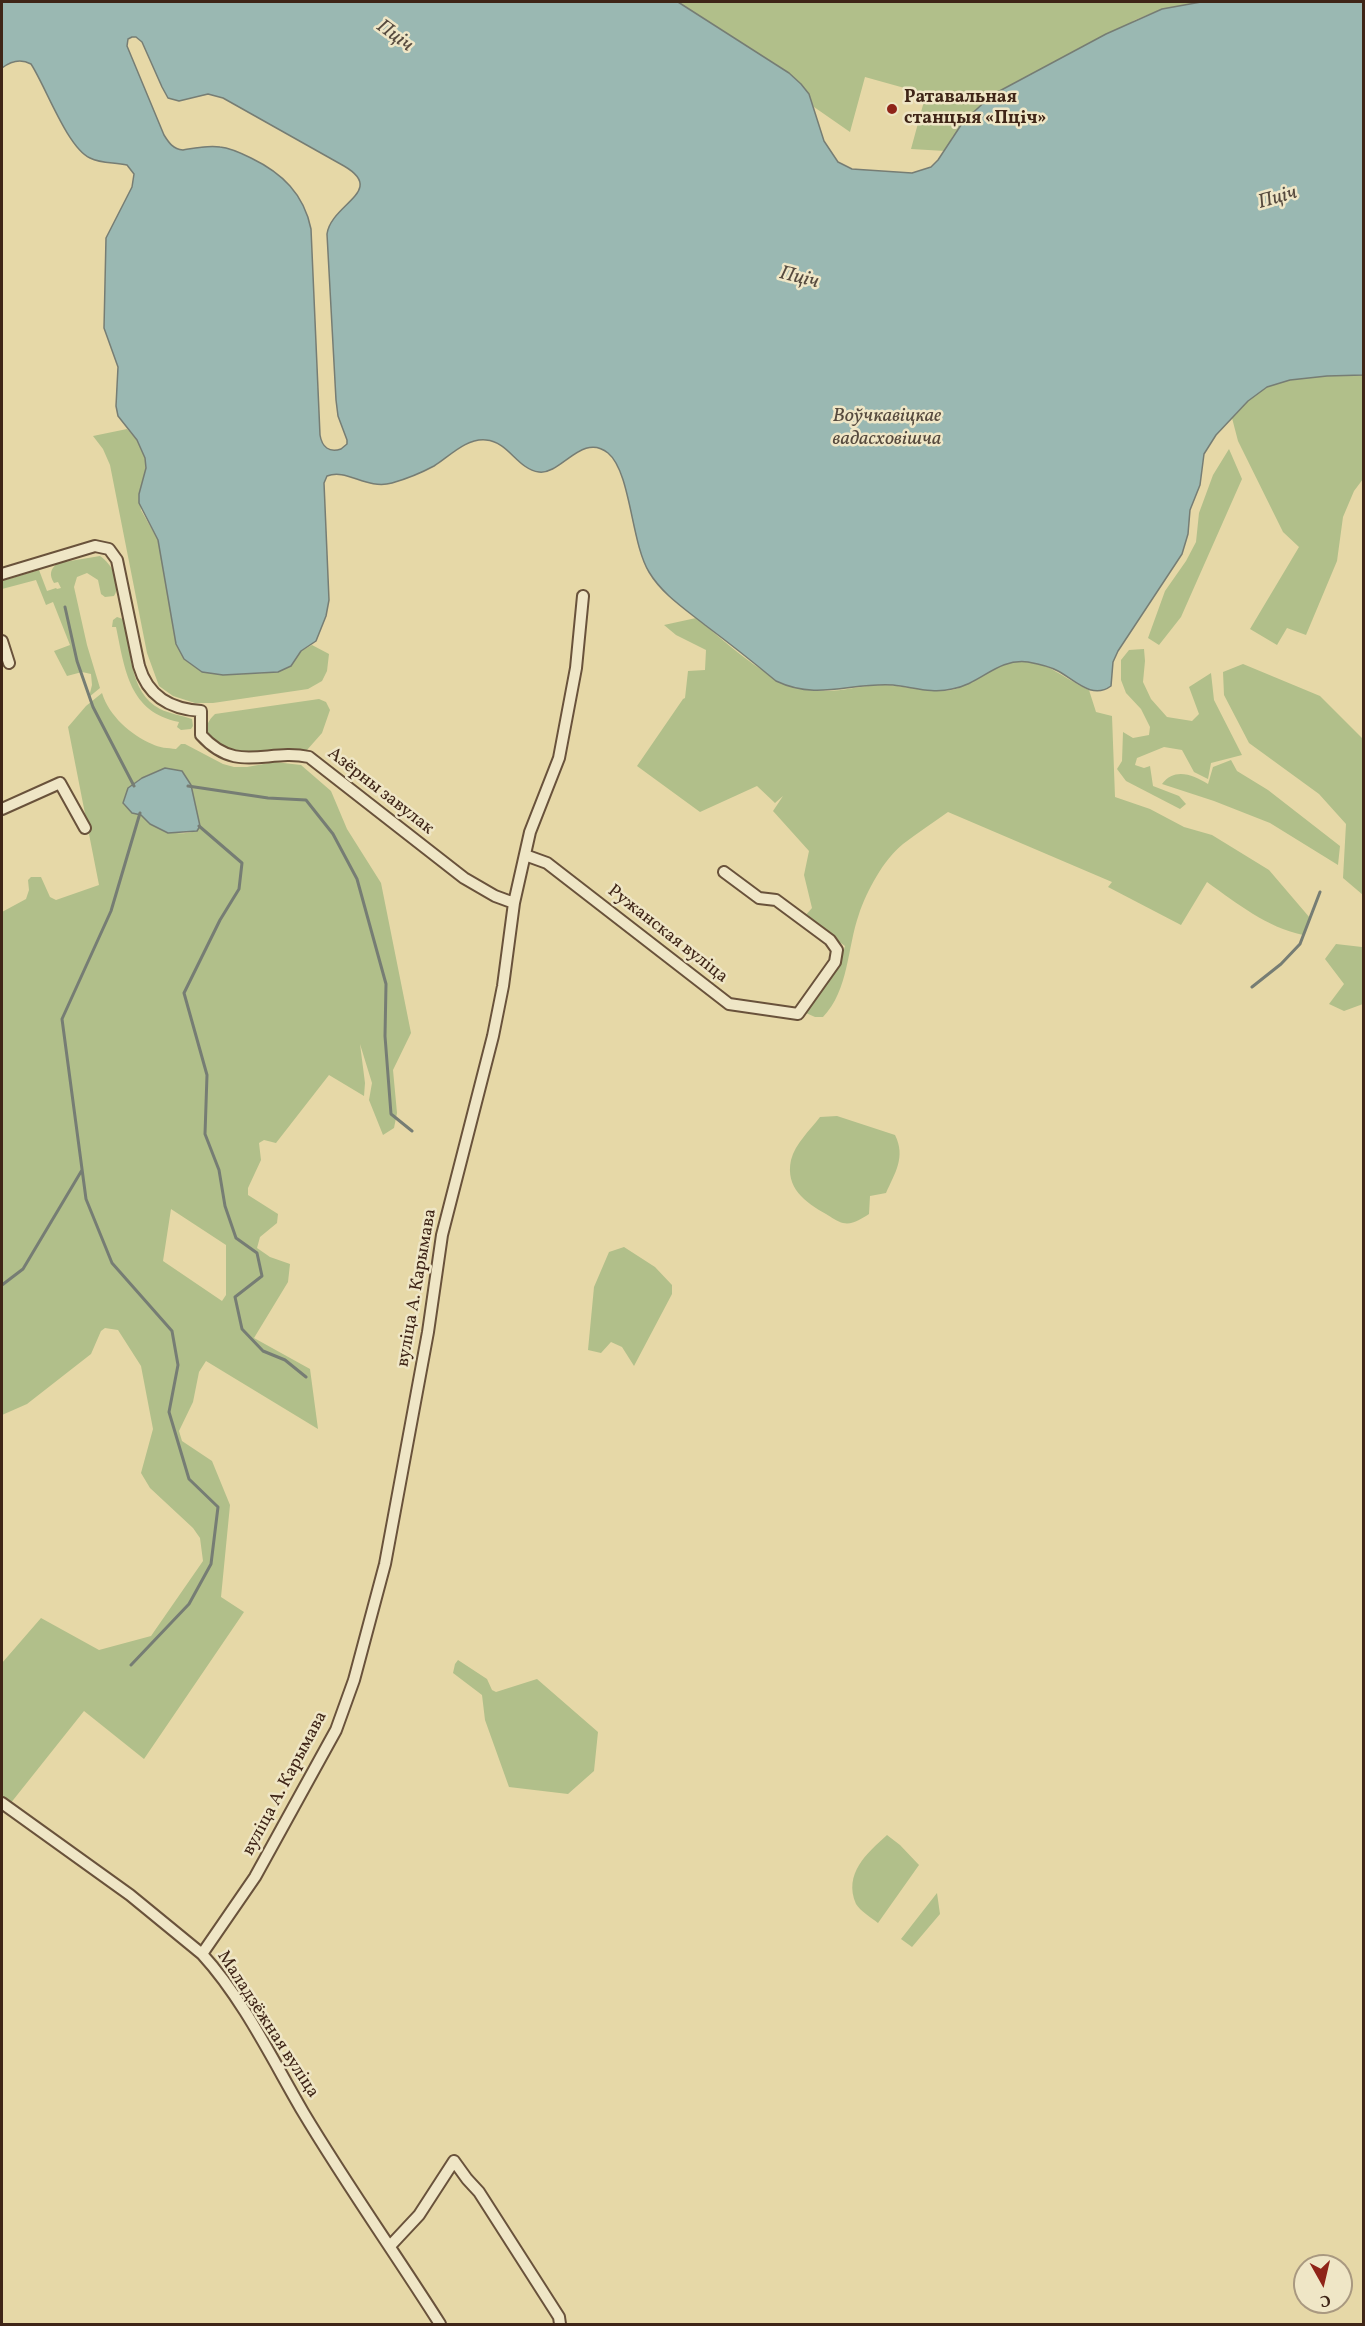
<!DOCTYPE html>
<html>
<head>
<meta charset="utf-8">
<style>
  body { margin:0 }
  #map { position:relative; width:1365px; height:2326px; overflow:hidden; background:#e6d8a7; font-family:Vollkorn,serif }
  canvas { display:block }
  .frame { position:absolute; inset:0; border:3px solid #3f2517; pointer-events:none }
  .north { position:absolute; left:1293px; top:2254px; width:60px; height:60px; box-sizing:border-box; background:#efe6c6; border:2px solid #a99980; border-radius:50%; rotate:172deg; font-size:16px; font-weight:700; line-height:24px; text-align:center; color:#3f2517 }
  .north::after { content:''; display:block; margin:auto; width:21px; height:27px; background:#8f2418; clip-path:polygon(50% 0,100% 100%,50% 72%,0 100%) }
</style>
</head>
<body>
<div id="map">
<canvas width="1365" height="2326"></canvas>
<div class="frame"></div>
<div class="north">С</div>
</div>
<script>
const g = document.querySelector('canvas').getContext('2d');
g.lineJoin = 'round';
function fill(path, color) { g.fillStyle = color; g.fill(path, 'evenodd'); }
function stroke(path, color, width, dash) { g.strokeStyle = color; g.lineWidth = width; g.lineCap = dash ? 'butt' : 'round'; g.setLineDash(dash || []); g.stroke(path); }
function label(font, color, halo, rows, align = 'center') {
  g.font = font + ' Vollkorn,serif'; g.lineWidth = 5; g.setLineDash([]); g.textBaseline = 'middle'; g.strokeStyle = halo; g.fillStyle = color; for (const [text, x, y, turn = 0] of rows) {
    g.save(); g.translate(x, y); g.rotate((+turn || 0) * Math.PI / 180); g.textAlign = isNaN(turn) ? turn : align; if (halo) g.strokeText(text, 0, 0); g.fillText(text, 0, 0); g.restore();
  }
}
const green = new Path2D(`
  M678 2H1201L1162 9 1135 20 953 136 945 151 911 149 926 94 865 77 850 132 814 107 801 84 789 73Z
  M1363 375V479L1354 491 1343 517 1337 561 1306 635 1287 628 1277 645 1250 629 1299 547 1283 532 1238 441 1232 418C1243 407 1252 394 1267 387 1292 375 1335 375 1363 375Z
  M127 429 137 440 145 458 146 468 139 494 141 510 158 540 176 644 223 675 267 673 285 669 291 666 301 651 312 645 329 654 327 671 322 681 308 689 213 703H195L173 696 159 686 147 653 110 465 103 449 93 436Z
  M1229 449 1242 479 1181 617 1159 645 1148 638 1165 591 1186 561 1196 542 1199 513 1213 475Z
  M100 556C111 563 123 583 114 596L105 597 101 594 98 580 87 573 77 577 74 587 87 645 100 688 89 697 92 685 91 674 82 672 67 676 54 651 70 645 53 602 46 605 36 580 2 589V581L39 570 47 591 56 588 57 589 61 588 58 582 54 583C49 575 50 569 58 563Z
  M117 617 123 619C132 649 128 692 160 709 170 714 181 715 192 719L193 726 191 729 181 730 177 727 179 722C129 712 125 670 116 627H112L113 620Z
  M696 618C731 645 773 690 820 691 841 692 862 685 883 685 906 685 928 694 952 690 969 686 981 675 996 667 1033 647 1059 677 1089 690L1096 712 1112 716 1115 797 1150 809 1184 827 1212 835 1269 870 1310 918 1303 935C1266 927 1238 904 1207 882L1181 925 1108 887 1112 882 948 812C933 823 917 833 903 844 883 860 867 891 859 914 847 948 849 990 823 1017H815L806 1013 839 967 845 946 804 917 812 908 804 875 809 851 773 811 783 796 775 803 757 786 700 812 637 766 683 699 685 698 688 671 705 670 706 650 676 635 664 625Z
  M1144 649 1145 661 1143 682 1151 699 1167 717 1192 721 1199 714 1189 687 1211 673 1214 700 1242 755 1211 763 1208 779 1194 772 1182 750 1164 747 1137 758 1135 765 1144 768 1150 766 1153 786 1179 796 1186 804 1180 809 1126 781 1117 769 1122 761 1123 732 1133 738 1149 735 1150 727 1141 709 1126 693 1121 680V660L1129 650Z
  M1243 664 1320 696 1363 739V895L1343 878 1346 824 1319 794 1249 743 1224 695 1223 672Z
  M102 693C109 716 131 735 152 744 159 748 168 748 176 749L181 744H185L223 764 234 767H247L275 762 301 765 331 791 347 829 381 883 411 1033 393 1070 397 1113 394 1128 383 1135 369 1100 372 1083 360 1044 365 1083 364 1096 329 1075 276 1143 264 1140 259 1143 261 1160 248 1188V1195L278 1214 277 1223 260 1237 257 1248 270 1257 290 1264 288 1282 254 1338 310 1369 318 1429 206 1361 199 1372 193 1402 179 1431 182 1441 212 1461 230 1505 221 1597 244 1612 144 1759 84 1711 10 1804 2 1798V1663L41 1618 99 1650 151 1636 203 1561 200 1538 193 1528 150 1488 141 1473 153 1429 141 1366 118 1330 105 1328 101 1331 91 1354 27 1404 2 1415V912L26 899 29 890 28 880 31 877H41L50 897 56 900 99 885 68 727 86 706ZM165 768 182 771 191 785 200 826 197 831C172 837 162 831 143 817 135 811 131 812 123 804 131 778 142 778 165 768ZM171 1209 226 1245V1295L222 1301 163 1261Z
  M319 699 326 702 330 710 322 733 307 750C298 750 288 749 279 750 258 752 243 757 224 746 219 743 212 740 209 735 204 726 209 720 215 714Z
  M1231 760 1237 771 1268 790 1340 846 1338 865 1270 823 1214 801 1162 784C1175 767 1193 775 1208 784L1213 767Z
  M1336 944 1362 947 1363 949V1004L1344 1011 1329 1004 1344 984 1325 959Z
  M837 1116 895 1135C906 1157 895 1173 886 1193L870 1196 869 1214C861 1219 853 1225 843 1223 838 1222 831 1217 826 1214 805 1202 785 1188 791 1160 795 1144 810 1130 820 1117Z
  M624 1247 655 1267 672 1285V1294L634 1366 622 1347 611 1342 601 1353 588 1350 594 1287 609 1252Z
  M458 1660 487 1679 492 1690 496 1692 537 1679 598 1732 594 1771 568 1794 509 1787 485 1720 482 1695 453 1673 455 1664Z
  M887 1835 900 1845 919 1865 878 1923C872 1918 860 1911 856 1904 843 1874 867 1853 887 1835Z
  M937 1893 940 1914 912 1947 901 1939Z`);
const water = new Path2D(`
  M2 2H678L789 73 801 84 809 94 824 141 838 162 852 169 912 173 931 167 938 160 963 122 992 95 1106 34 1162 9 1201 2H1363V375L1327 376 1290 380 1267 387 1248 401 1216 435 1204 454 1200 485 1190 510 1188 534 1182 554 1118 651 1113 662 1111 686C1092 700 1075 680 1058 671 1049 666 1039 664 1028 662 997 658 981 684 952 689 932 694 913 687 893 685 851 682 818 701 776 681 753 662 729 643 705 625 685 609 662 594 649 572 631 543 631 472 608 453 582 432 561 475 539 472 517 469 509 442 486 440 466 438 450 456 434 466 421 473 406 479 392 483 366 490 347 468 327 476L324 483 329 600 326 616 316 641 301 651 291 666 278 672 223 675 202 672 184 659 176 644 158 540 139 503V494L146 468 145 458 137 440 118 416 116 406 118 367 104 328 106 238 132 187 134 174 127 165C114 162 102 164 90 158 67 147 46 87 31 64 20 58 11 61 2 68ZM132 37H136L142 42 162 87 168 98 179 101 208 94 223 98 344 166C387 191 331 204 327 234L336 400 338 416 347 440V444L341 449C329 453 322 447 320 435L311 229C304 194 282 173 251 158 241 153 231 148 220 147 208 145 195 148 183 150 173 149 169 143 164 135L127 46 128 39Z
  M165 768 182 771 191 785 200 826 197 831 168 833 150 824 141 815 132 813 123 803 128 788 142 778Z`);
const stream = new Path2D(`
  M65 607 77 661 93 707 134 786
  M188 786 268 798 306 800 333 834 357 879 386 984 385 1036 391 1114 412 1131
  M199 826 242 863 239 889 220 920 184 993 207 1075 205 1134 219 1170 225 1206 236 1238 257 1253 262 1276 235 1297 242 1329 263 1351 285 1360 306 1377
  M1252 987 1281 964 1300 944 1320 892
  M2 1285 23 1269 82 1170
  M131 1665 189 1604 211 1564 218 1507 189 1479 169 1412 178 1365 172 1331 112 1263 86 1199 62 1019 111 911 140 813`);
const minor = new Path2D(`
  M2 574 95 546 109 549 117 560 139 666C148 697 171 709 201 711V735C237 775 267 748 309 757L464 878 495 896 514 903
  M2 641 9 663
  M2 809 60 783 85 828
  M525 855 547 863 729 1004 798 1014 835 962 837 950 830 940 776 900 759 898 724 872
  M2 1803 130 1895 202 1954C244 2000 272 2059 303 2112 346 2184 395 2253 440 2324
  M202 1954 255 1877 336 1730 354 1680 385 1564 428 1332 442 1235 493 1036 503 986 514 903 530 832 559 758 576 668 583 596
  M390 2246 419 2215 454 2161 467 2179 479 2192 559 2317 560 2324`);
const markers = [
  [892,109,6,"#8f2418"]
];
const poiNames = [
  ["Ратавальная",904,99],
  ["станцыя «Пціч»",904,120]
];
const streetNames = [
  ["Азёрны завулак",380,792,38],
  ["Ружанская вуліца",667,935,38],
  ["вуліца А. Карымава",418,1288,-80],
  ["вуліца А. Карымава",286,1784,-62],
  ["Маладзёжная вуліца",267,2025,57]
];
const waterNames = [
  ["Пціч",394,37,36],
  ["Пціч",1278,199,-16],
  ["Пціч",799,279,14],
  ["Воўчкавіцкае",887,417],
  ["вадасховішча",887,440]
];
fill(green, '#b1bf8a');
fill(water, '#9ab8b2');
stroke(water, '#767d74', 1.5);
stroke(stream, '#767d74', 3);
stroke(minor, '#69523b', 14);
stroke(minor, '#efe6c6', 10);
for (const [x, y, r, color] of markers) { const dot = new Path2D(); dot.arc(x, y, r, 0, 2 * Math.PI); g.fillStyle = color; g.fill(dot); stroke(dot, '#efe6c6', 2); }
label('bold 18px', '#3f2517', '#efe6c6', poiNames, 'left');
label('18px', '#3f2517', '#efe6c6', streetNames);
label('italic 20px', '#564a3e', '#efe6c6', waterNames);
</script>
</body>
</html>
